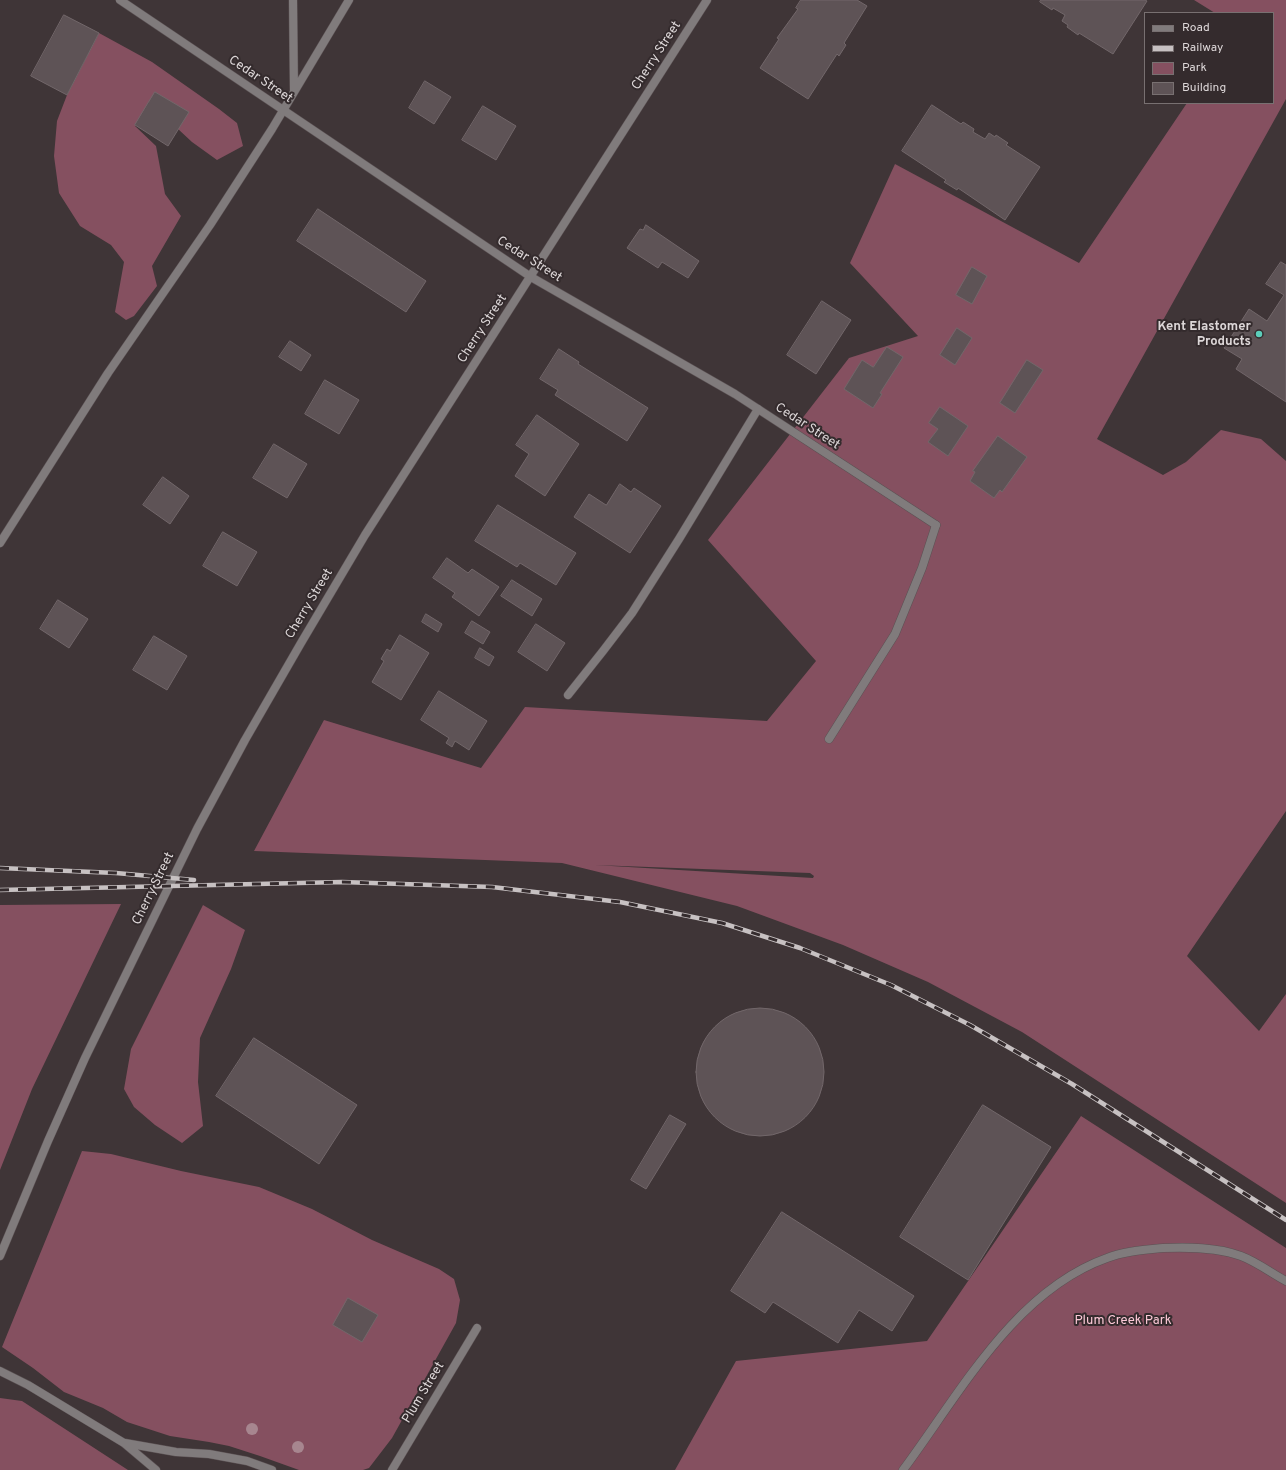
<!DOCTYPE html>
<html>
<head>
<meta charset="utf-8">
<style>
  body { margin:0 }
  #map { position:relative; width:1286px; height:1470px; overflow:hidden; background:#3f3537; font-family:Overpass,sans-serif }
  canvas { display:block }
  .legend { position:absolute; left:1144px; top:12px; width:130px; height:92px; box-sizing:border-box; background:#342b2d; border:1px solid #787071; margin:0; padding:5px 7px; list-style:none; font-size:12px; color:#ddd7d8 }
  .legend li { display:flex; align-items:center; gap:8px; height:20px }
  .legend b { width:20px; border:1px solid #787071 }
</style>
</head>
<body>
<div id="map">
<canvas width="1286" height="1470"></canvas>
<ul class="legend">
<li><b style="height:5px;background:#807b7c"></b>Road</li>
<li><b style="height:5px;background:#c7c1c2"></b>Railway</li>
<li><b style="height:11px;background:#855060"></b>Park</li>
<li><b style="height:11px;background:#5e5356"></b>Building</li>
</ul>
</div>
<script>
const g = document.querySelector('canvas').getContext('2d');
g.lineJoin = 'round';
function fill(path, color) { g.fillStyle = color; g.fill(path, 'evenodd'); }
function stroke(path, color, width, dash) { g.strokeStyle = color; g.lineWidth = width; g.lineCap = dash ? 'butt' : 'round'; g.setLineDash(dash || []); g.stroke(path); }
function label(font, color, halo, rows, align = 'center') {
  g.font = font + ' Overpass,sans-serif'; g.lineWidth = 4; g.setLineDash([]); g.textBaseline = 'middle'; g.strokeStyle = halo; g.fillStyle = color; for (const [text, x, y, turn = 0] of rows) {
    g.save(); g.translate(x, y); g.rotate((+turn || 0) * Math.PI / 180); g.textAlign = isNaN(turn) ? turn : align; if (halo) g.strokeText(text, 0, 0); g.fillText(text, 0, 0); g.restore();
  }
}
const green = new Path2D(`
  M1194 0H1286V99L1097 439 1163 475 1186 462 1221 430 1261 439 1286 461V811L1187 956 1259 1031 1286 994V1203L1022 1032 928 982 843 945 737 906 562 863 254 851 324 720 481 768 525 707 767 721 816 661 708 540 849 358 918 336 850 263 895 164 1079 263 1187 103H1273V13H1215ZM595 865 810 873 814 876 813 878Z
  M99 33 152 62 219 109 237 123 243 146 217 160 192 142 149 102 135 126 156 146 165 194 181 216 152 266 157 286 134 316 126 320 115 312 124 262 111 245 80 226 59 193 54 156 57 121 67 95Z
  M121 904 32 1089 0 1170V905Z
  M203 905 245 930 231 969 200 1038 198 1082 203 1126 182 1143 155 1125 134 1107 124 1089 131 1049Z
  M1081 1116 1286 1248V1470H675L736 1361 927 1341Z
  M82 1151 111 1154 181 1171 259 1187 312 1209 372 1240 439 1269 454 1279 460 1300 456 1323 392 1438 369 1468 363 1470H299L260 1456 229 1446 209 1442 170 1436 127 1422 103 1408 64 1392 33 1368 2 1347Z
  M0 1398 22 1401 128 1470H0Z`);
const building = new Path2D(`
  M801 0H857L867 6 844 43 846 45 839 56 837 54 808 99 760 68 779 39 777 38 798 9 796 8Z
  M1041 0H1145L1147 1 1113 54 1079 33 1078 35 1067 27 1068 25 1062 21 1065 15 1053 8 1052 10 1040 2Z
  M64 15 99 33 67 95 31 76Z
  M425 81 451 97 434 124 409 108Z
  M155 92 189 112 168 146 135 125Z
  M932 105 961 124 963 122 974 129 973 132 985 139 989 133 995 137 996 135 1008 143 1006 145 1040 167 1005 220 958 188 957 190 944 182 946 180 902 151Z
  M483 106 516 126 496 160 462 140Z
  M318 209 426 281 406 312 297 241Z
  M646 225 699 261 688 278 662 262 658 268 627 248 640 229 643 230Z
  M1281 262 1286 265V402L1236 369 1242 359 1224 348 1249 309 1267 321 1284 295 1266 284Z
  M972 267 987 276 972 304 956 295Z
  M822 301 851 320 816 374 787 355Z
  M957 328 972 338 955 365 940 355Z
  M290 341 311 355 301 371 279 357Z
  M887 347 903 357 880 393 882 394 873 408 844 389 862 360 873 367Z
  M559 349 579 362 578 364 648 408 627 441 555 395 558 390 540 379Z
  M1027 360 1043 370 1015 413 1000 403Z
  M325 380 359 400 339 434 305 414Z
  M940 407 968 426 948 456 928 442 938 429 929 423Z
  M537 415 579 444 545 496 515 476 529 454 516 445Z
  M998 436 1027 457 1002 492 1000 490 994 498 970 481 975 472 973 471Z
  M274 444 307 464 287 498 253 478Z
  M163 477 189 496 170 524 143 505Z
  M620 484 631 492 634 488 661 506 630 553 574 517 589 494 606 505Z
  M498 505 576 553 556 585 520 563 517 567 475 541Z
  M223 532 257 552 237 586 203 566Z
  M447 558 468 573 472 569 499 587 479 616 452 597 455 593 433 578Z
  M512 580 542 599 532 616 501 596Z
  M58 600 88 619 69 648 40 629Z
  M426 614 442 624 438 632 422 622Z
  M472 621 490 632 483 644 465 633Z
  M536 624 565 643 547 671 518 652Z
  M400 635 429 653 401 700 372 682 384 661 381 659 387 649 390 651Z
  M154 636 187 656 167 690 133 670Z
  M480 648 494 657 489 666 475 658Z
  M439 691 487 721 469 750 455 741 452 747 446 743 449 738 421 720Z
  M696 1072a64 64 0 1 1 128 0a64 64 0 1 1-128 0Z
  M254 1038 357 1105 319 1164 216 1096Z
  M983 1105 1051 1147 968 1280 900 1237Z
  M670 1115 686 1124 646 1189 631 1180Z
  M782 1212 914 1296 892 1331 859 1310 838 1343 773 1302 765 1313 731 1291Z
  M348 1298 378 1315 362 1342 333 1325Z`);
const service = new Path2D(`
  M293 0 294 91
  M0 543 108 373 210 225 272 129 349 0
  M568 695 603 651 632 613 679 539 758 409
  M829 739 895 634 922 568 936 525
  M0 1371 28 1385 124 1443 156 1470
  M125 1443 176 1452 209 1454 247 1461 272 1470
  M392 1470 477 1328
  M903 1470C959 1395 1014 1291 1107 1258 1125 1251 1144 1250 1163 1248 1188 1247 1217 1247 1241 1256 1257 1262 1271 1273 1286 1281`);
const minor = new Path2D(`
  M120 0 531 277 735 394 936 525`);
const tertiary = new Path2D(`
  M0 1256 48 1141 85 1058 197 829 245 740 301 643 365 535 707 0`);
const rail = new Path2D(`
  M0 868 116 873 194 880
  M0 890 342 882 492 887 620 902 722 923 800 948 891 985 970 1025 1072 1084 1286 1220`);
const trees = [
  [252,1429],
  [298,1447]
];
const markers = [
  [1259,334,4,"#5ccebb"]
];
const streetNames = [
  ["Cherry Street",657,56,-57],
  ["Cedar Street",260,80,34],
  ["Cedar Street",529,260,32],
  ["Cherry Street",483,329,-57],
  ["Cedar Street",807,427,33],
  ["Cherry Street",310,604,-59],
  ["Cherry Street",154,889,-64],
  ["Plum Street",424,1393,-59]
];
const poiNames = [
  ["Kent Elastomer",1251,327],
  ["Products",1251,342]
];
const parkNames = [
  ["Plum Creek Park",1123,1321]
];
fill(green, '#855060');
fill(building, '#5e5356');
stroke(building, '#72676a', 1);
stroke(service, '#5b5254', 9);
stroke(minor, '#5b5254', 9);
stroke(tertiary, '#5b5254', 9);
stroke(service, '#807b7c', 8);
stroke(minor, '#807b7c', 8);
stroke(tertiary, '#807b7c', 8);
stroke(rail, '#c7c1c2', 4.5);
stroke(rail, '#342b2d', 3, [9]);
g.fillStyle = '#a7868f';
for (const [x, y] of trees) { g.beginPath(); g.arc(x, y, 6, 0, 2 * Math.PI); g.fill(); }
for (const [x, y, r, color] of markers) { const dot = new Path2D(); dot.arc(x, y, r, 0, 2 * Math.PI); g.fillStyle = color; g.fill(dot); stroke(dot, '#342b2d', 1.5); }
label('13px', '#ddd7d8', '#342b2d', streetNames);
label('bold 13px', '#ddd7d8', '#342b2d', poiNames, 'right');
label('13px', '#fcc9d7', '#342b2d', parkNames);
</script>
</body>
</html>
